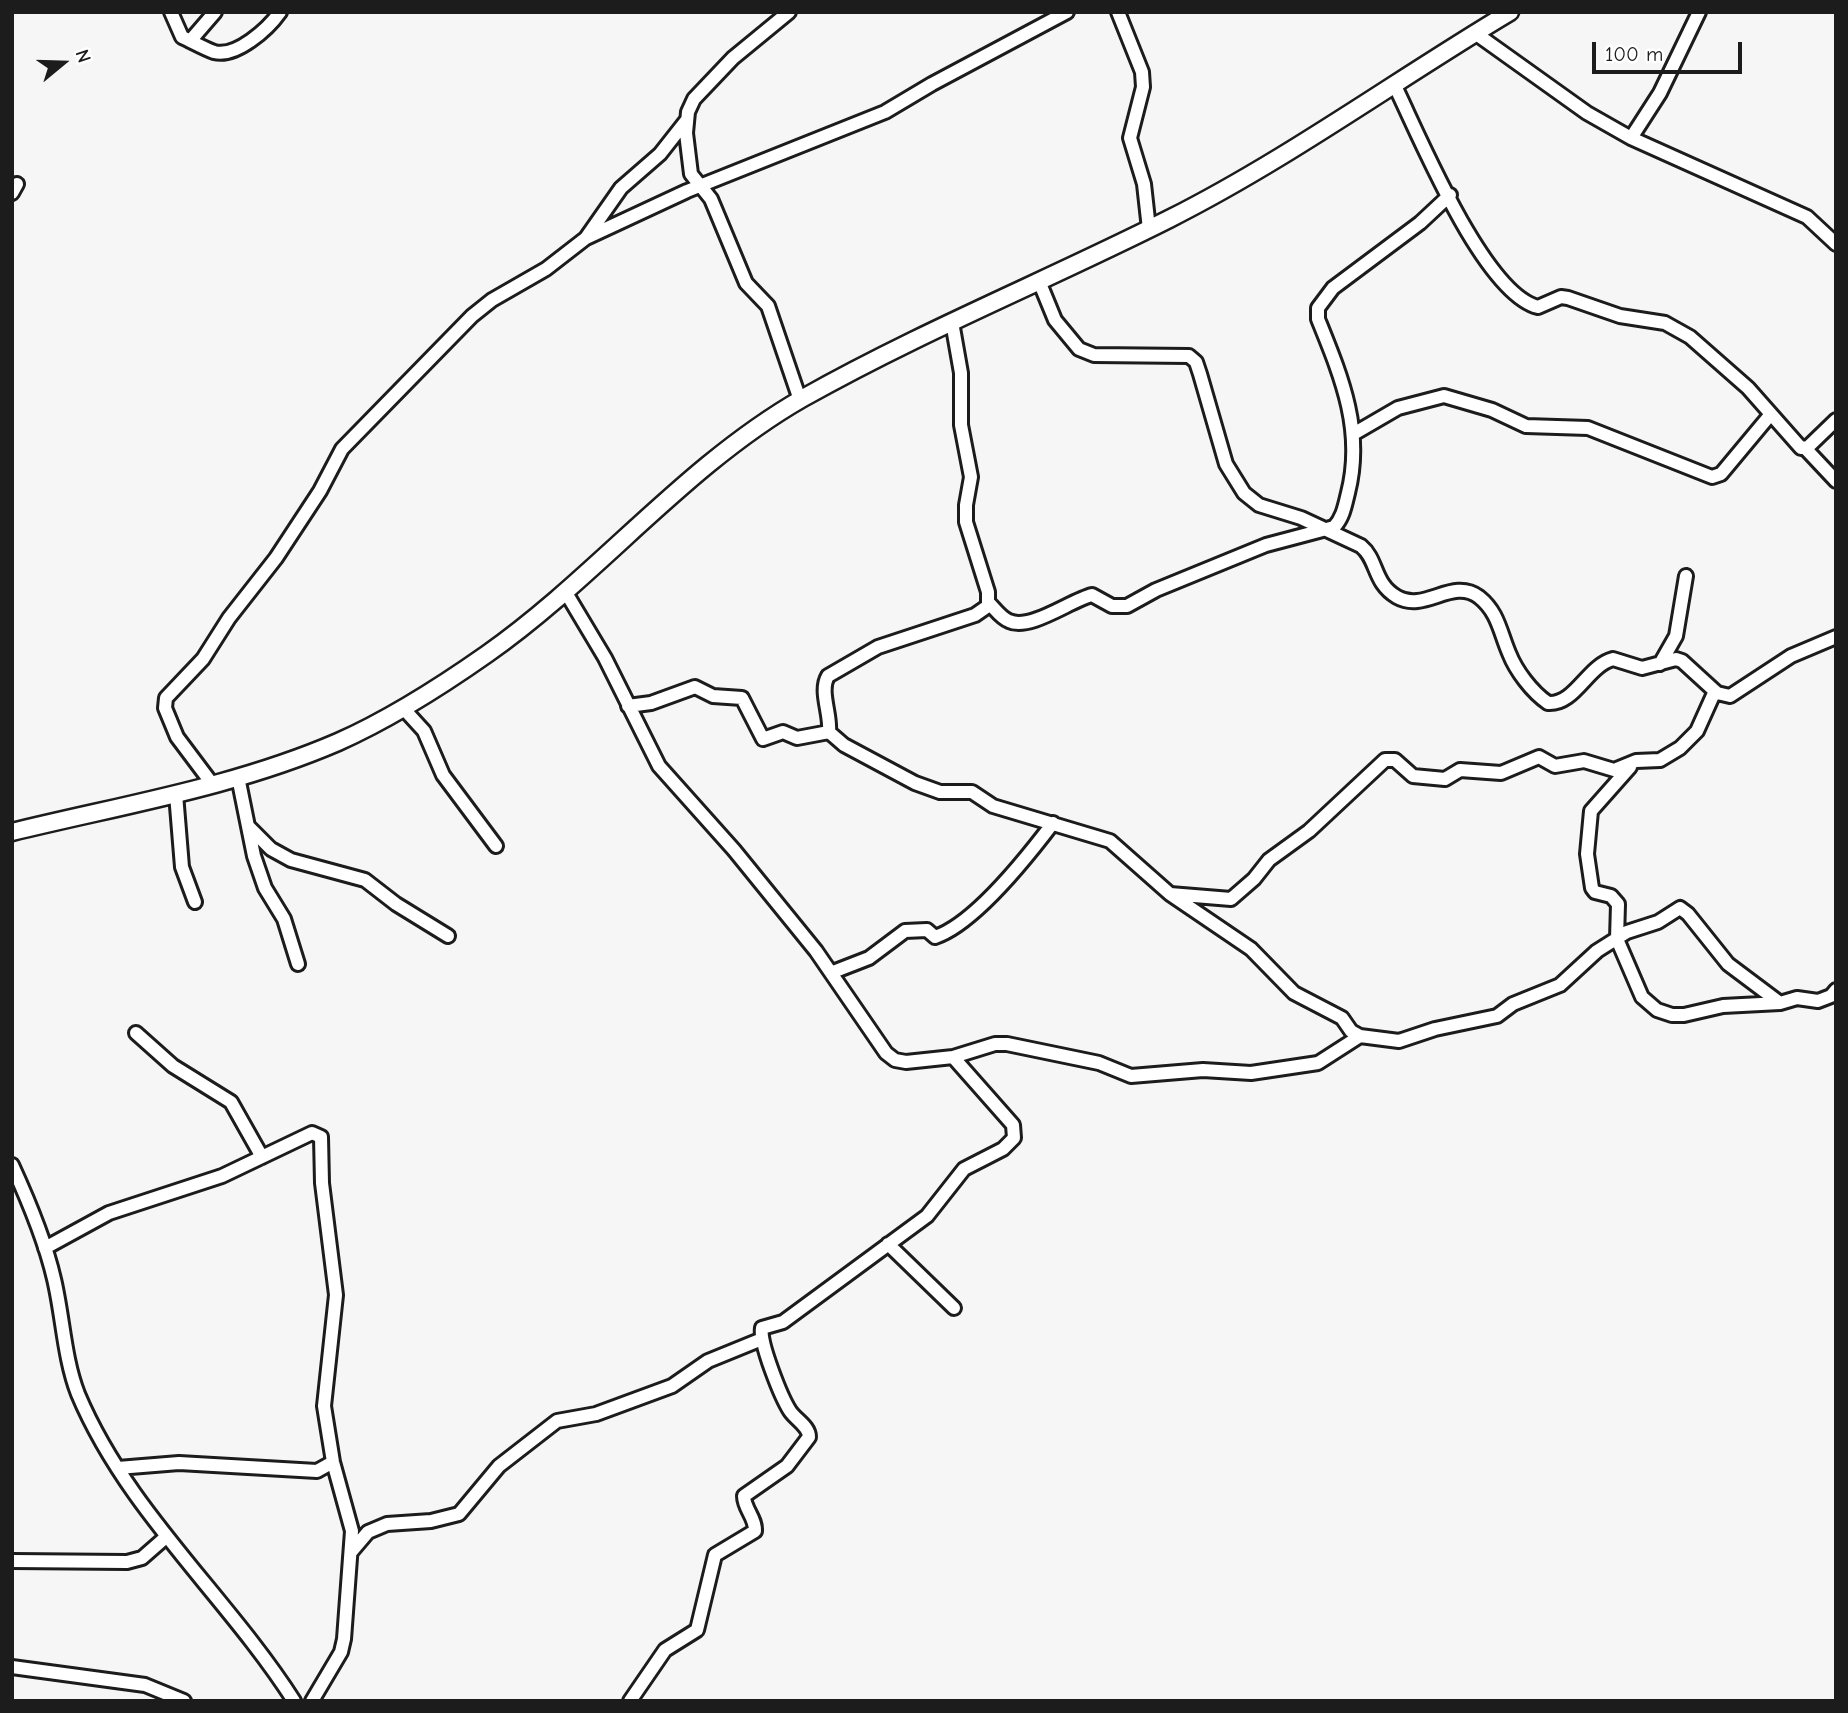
<!DOCTYPE html>
<html>
<head>
<meta charset="utf-8">
<style>
  body { margin:0 }
  #map { position:relative; width:1848px; height:1713px; overflow:hidden; background:#f6f6f6; font-family:"Comic Neue",sans-serif }
  canvas { display:block }
  .frame { position:absolute; inset:0; border:14px solid #1c1c1c; pointer-events:none }
  .north { position:absolute; left:28px; top:28px; width:70px; height:70px; -webkit-text-stroke:5px #fff; paint-order:stroke; rotate:71deg; font-size:19px; font-weight:700; line-height:28px; text-align:center; color:#1c1c1c }
  .north::after { content:''; display:block; margin:auto; width:24px; height:32px; background:#1c1c1c; clip-path:polygon(50% 0,100% 100%,50% 72%,0 100%) }
  .scale { position:absolute; left:1592px; top:42px; width:150px; height:32px; box-sizing:border-box; border:4px solid #1c1c1c; border-top:0; padding-left:9px; font-size:21px; line-height:24px; white-space:nowrap; color:#1c1c1c; -webkit-text-stroke:5px #fff; paint-order:stroke }
</style>
</head>
<body>
<div id="map">
<canvas width="1848" height="1713"></canvas>
<div class="frame"></div>
<div class="north">N</div>
<div class="scale">100 m</div>
</div>
<script>
const g = document.querySelector('canvas').getContext('2d');
g.lineJoin = 'round';
function stroke(path, color, width, dash) { g.strokeStyle = color; g.lineWidth = width; g.lineCap = dash ? 'butt' : 'round'; g.setLineDash(dash || []); g.stroke(path); }
const minor = new Path2D(`
  M171 12 182 37C193 42 203 48 214 52 236 58 268 29 280 12
  M789 12 733 58 694 99 688 112 686 133 691 174 711 199 746 283 768 306 800 400
  M1118 12 1142 72 1143 87 1130 138 1144 184 1149 229
  M1475 33 1587 113 1631 138 1807 217 1836 244
  M190 41 215 12
  M1394 84C1419 135 1483 293 1538 307L1561 297 1568 298 1620 316 1665 323 1690 337 1748 388 1801 448 1808 447 1836 420
  M1631 138 1660 93 1699 12
  M12 193 17 184
  M586 238 687 191 885 112 932 84 1067 12
  M1039 281 1055 320 1079 349 1094 355 1189 356 1196 362 1200 374 1226 464 1244 493 1259 505 1301 518 1361 546C1378 560 1373 583 1397 597 1425 613 1452 577 1479 597 1498 612 1500 632 1509 653 1516 671 1532 692 1548 703 1575 705 1587 666 1613 659L1642 668 1676 659 1682 661 1717 693 1730 696 1791 656 1836 637
  M1355 433 1398 408 1444 396 1492 410 1526 426 1588 428 1712 477 1721 474 1771 414
  M1805 448 1836 481
  M565 591 605 658 659 766 734 850 816 951 886 1053 895 1060 906 1062 953 1057 995 1044H1007L1099 1063 1131 1076 1203 1070 1251 1073 1318 1063 1360 1036 1399 1041 1435 1029 1497 1016 1513 1004 1560 985 1597 951 1627 932 1658 922 1680 908 1688 914 1728 964 1780 1003
  M989 603C995 609 1001 618 1009 621 1030 631 1071 600 1092 595L1112 606H1127L1156 590 1266 545 1334 527C1343 518 1345 505 1348 493 1364 430 1341 376 1318 319V308L1333 288 1420 223 1450 195
  M1660 664 1676 636 1686 576
  M628 706 651 703 695 687 713 696 742 698 763 739 783 732 797 738 829 732 844 745 915 783 940 792H972L993 806 1110 841 1170 894 1251 949 1294 993 1342 1018 1351 1031 1360 1036
  M403 708 424 731 443 775 496 846
  M829 732C831 714 819 691 828 676L878 647 975 615 988 606V592L966 522V505L971 477 961 425V373L952 322
  M1630 767 1591 811 1587 854 1592 888 1595 892 1611 896 1618 904 1617 939 1642 997 1657 1010 1672 1015H1684L1723 1006 1780 1003 1797 998 1818 1001 1831 996 1836 990
  M238 777 254 856 265 888 284 919 298 964
  M213 785 177 737 165 708 166 698 203 659 229 618 276 558 320 491 342 449 472 316 492 300 546 269 586 238 621 188 660 154 686 121
  M176 794 182 867 195 902
  M249 827 271 849 291 860 365 880 396 904 448 936
  M1170 894 1231 899 1254 879 1269 860 1309 831 1385 760H1395L1413 776 1445 779 1460 770 1501 773 1539 757 1555 766 1584 761 1614 770 1636 761 1660 760 1680 748 1697 731 1715 691
  M833 972 869 958 905 931 927 930 935 937C974 924 1028 856 1053 823
  M136 1033 173 1066 231 1102 262 1157
  M12 1165C29 1202 45 1240 54 1279 63 1317 64 1358 78 1394 127 1511 227 1596 294 1701
  M888 1244 954 1308
  M45 1248 109 1213 222 1176 312 1133 321 1137 322 1183 336 1295 324 1406 333 1462 352 1531 344 1639 341 1652 312 1701
  M118 1468 179 1463 317 1471 333 1462
  M351 1552 368 1532 387 1524 431 1521 459 1514 499 1466 557 1421 596 1414 672 1386 708 1361 762 1339
  M12 1561 127 1562 142 1558 166 1537
  M12 1667 145 1685 184 1701
  M630 1701 665 1650 697 1630 715 1555 755 1531C756 1518 744 1509 744 1496L787 1466 809 1437C809 1426 796 1420 790 1411 781 1397 759 1342 762 1328L783 1322 927 1216 964 1169 1003 1149 1014 1138 1013 1125 953 1057`);
const major = new Path2D(`
  M12 832C122 805 234 787 338 742 390 719 440 687 487 654 598 576 684 466 803 398 922 331 1048 280 1169 219 1288 159 1396 80 1510 12`);
stroke(minor, '#1c1c1c', 18);
stroke(major, '#1c1c1c', 21);
stroke(minor, '#fff', 12);
stroke(major, '#fff', 16);
</script>
</body>
</html>
